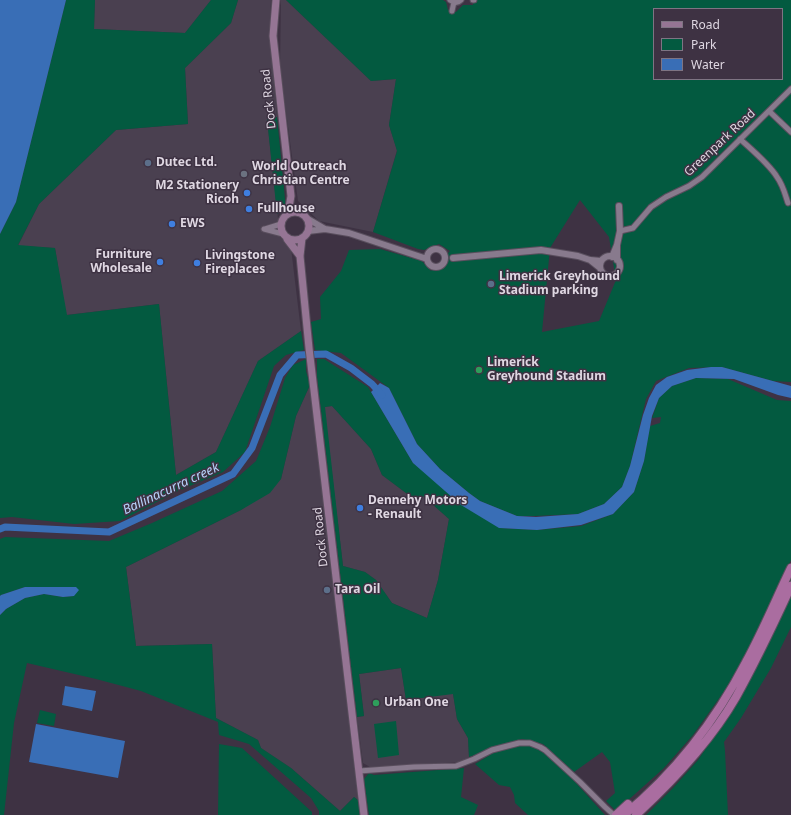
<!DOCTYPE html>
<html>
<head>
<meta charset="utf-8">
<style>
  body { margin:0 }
  #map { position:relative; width:791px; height:815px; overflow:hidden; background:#3e3243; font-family:"Noto Sans",sans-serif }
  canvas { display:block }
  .legend { position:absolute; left:653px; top:8px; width:130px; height:72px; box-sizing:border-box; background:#3e3243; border:1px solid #7e7483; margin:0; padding:5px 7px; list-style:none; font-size:12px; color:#dfd7e2 }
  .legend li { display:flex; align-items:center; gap:8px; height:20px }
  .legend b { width:20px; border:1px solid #7e7483 }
</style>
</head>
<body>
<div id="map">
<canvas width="791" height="815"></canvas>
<ul class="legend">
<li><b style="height:5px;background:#957594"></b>Road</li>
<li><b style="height:11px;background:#035a40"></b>Park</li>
<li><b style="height:11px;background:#396eb6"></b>Water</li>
</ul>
</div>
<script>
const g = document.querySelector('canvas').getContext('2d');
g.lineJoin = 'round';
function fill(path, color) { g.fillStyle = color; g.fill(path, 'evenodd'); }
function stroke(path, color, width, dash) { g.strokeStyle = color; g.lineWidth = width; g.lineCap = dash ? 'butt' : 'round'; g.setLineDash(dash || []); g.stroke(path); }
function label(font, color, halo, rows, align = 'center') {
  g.font = font + ' "Noto Sans",sans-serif'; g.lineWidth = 3; g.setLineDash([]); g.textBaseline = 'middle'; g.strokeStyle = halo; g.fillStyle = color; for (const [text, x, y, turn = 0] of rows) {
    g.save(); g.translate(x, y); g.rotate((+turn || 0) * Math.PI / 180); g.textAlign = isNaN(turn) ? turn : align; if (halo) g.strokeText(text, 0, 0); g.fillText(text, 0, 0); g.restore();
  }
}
const industrial = new Path2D(`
  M95 0H211L185 33 94 29Z
  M238 0H271L270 29 277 117 267 119 280 237 291 248 301 331 258 361 216 452 176 475 159 304 66 315 55 248 18 246 39 204 116 130 188 124 185 68 231 23Z
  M281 0H286L371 81 396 79 389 125 397 150 373 232 319 221 298 201 280 67Z
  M310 385 358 800 354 797 340 811 291 768 261 748 258 740 216 718 212 644 136 646 126 567 241 510 281 479 296 416Z
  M332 406 371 449 382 475 418 502 423 496 449 519 438 580 427 618 392 603 376 580 365 572 343 566 324 407Z
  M401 668 406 700 453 693 457 719 468 738 469 757 461 762 370 767 363 763 357 717 364 716 359 674Z`);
const green = new Path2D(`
  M66 0H95L94 29 185 33 211 0H238L231 23 185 68 188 124 116 130 39 204 18 245 55 248 67 315 159 304 176 475 216 452 258 361 301 331 304 350 286 355 274 366 245 452 223 472 178 491 120 521 74 524 12 517 0 518V234L16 202Z
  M286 0H443L446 2 448 10 456 12 463 5H473L474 0H791V382L773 381 722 367 689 368 656 381 646 399 630 466 622 487 604 504 578 514 535 516H517L480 501 469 493 440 469 417 444 389 388 341 353 315 350 311 322 321 319 320 297 341 271 349 250 380 249 422 261 431 271 450 251 439 244 424 250 418 249 373 232 397 151 389 125 396 79 371 81ZM654 9H782V79H654ZM580 200 609 237 616 280 599 321 542 332 550 248Z
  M277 117 286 209 277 214 267 119Z
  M306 359V371L310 385 296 416 281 479 270 493 241 510 126 567 136 646 212 644 216 718 258 740 261 748 291 768 340 811 354 797 358 800 360 815H319V811L311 798 249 744 219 735 218 722 141 691 96 679 27 663 14 723 4 815H0V615L6 609 25 598 44 594 63 597 74 596 76 587H25L1 595 0 596V539L5 537 109 541 152 523 222 491 256 461 270 427 285 378 293 365Z
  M317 359H324L368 387 413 463 500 528 537 530 581 526 613 514 634 492 644 461 650 426 660 423 661 417 652 418 659 398 672 386 696 378 728 379 777 400 791 401V560L749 648 725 690 693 735 664 768 616 811 606 801 615 793 610 762 602 752 574 772 543 744 539 743 522 739 489 748 478 754 469 757 468 738 457 719 453 694 406 700 401 668 359 674 364 716 357 717 317 376ZM332 406 371 449 382 475 418 502 423 496 449 519 438 580 427 618 392 603 376 580 365 572 343 566 325 407Z
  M791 594V627L771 668 741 718 724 742 725 751 728 815H646L673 788 698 760 726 718Z
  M40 710 56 714 54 726 37 723Z
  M396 721 399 755 378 758 374 724Z
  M219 744 242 748 312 812V815H218Z
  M521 744 533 746 542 750 568 774 605 815H528L515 803 514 795 510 787 499 785 475 764 498 750Z
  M464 768 461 797 478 805 474 815H369L364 779 369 773 374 775Z`);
const water = new Path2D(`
  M0 0H66L16 202 0 234Z
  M711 367H722L791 386V398L778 395 734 379 696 378 672 386 659 398 652 416 644 461 634 492 613 514 581 525 537 530 499 528 461 505 413 463 371 392 380 383 389 388 417 444 440 469 469 493 480 501 517 516 536 517 578 514 604 504 622 487 630 466 643 415 649 398 656 385 667 377 687 370Z
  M25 587H76L79 590 74 596 63 597 44 594 25 598 6 609 0 615V596L1 595Z
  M65 686 96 691 92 711 62 705Z
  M36 724 125 741 118 778 29 762Z`);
const river = new Path2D(`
  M0 529 5 527 109 532 233 474 252 448 280 375 297 355 326 354 351 368 372 384 382 395`);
const minor = new Path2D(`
  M450 0C454 3 458 3 461 0
  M473 0H474
  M452 11 454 2
  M769 111 791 132
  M740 139C752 150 769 164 777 177 783 185 785 194 788 203
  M264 229 283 234
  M265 229 281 224
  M620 231 633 228 651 207 666 197 689 186 702 177 791 89
  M359 771 414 767 456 766 474 759 492 750 519 743H530L540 747 545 750 580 782 605 807 614 815`);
const tertiary = new Path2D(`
  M308 219 325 229
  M308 231 325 229 349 233 427 259
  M617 245 620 231 619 206
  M427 258a9 9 0 1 1 18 0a9 9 0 1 1-18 0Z
  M600 266a10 10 0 1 1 20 0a10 10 0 1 1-20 0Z
  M612 257 617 245V260
  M453 258 541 250 578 256 590 260
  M600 268 590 260 601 261`);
const secondary = new Path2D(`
  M276 0 273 36 291 196 288 213
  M281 226a14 14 0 1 1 28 0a14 14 0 1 1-28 0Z
  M302 238 300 256 309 348 364 815
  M287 239 300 256`);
const trunk = new Path2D(`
  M616 815 628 804
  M624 815C675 773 716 720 746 662 763 631 776 599 791 568
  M636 815C674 780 710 742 736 697 756 661 774 623 791 586`);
const markers = [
  [148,163,4,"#5c6f8a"],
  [244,174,4,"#6b7280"],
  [247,193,4,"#3f7fe0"],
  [249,209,4,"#3f7fe0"],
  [172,224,4,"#3f7fe0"],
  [160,262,4,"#3f7fe0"],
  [197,263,4,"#3f7fe0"],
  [491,284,4,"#5c6f8a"],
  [479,370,4,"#2e9e5b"],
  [360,508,4,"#3f7fe0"],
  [327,590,4,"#5c6f8a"],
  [376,703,4,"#2e9e5b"]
];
const streetNames = [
  ["Dock Road",269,99,-96],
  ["Greenpark Road",720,143,-43],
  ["Dock Road",321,537,-96]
];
const poiNames = [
  ["Dutec Ltd.",156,163],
  ["World Outreach",252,167],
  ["Christian Centre",252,181],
  ["M2 Stationery",239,186,"right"],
  ["Ricoh",239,200,"right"],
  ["Fullhouse",257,209],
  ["EWS",180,224],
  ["Furniture",152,255,"right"],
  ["Wholesale",152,269,"right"],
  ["Livingstone",205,256],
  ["Fireplaces",205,270],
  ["Limerick Greyhound",499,277],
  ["Stadium parking",499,291],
  ["Limerick",487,363],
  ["Greyhound Stadium",487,377],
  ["Dennehy Motors",368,501],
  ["- Renault",368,515],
  ["Tara Oil",335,590],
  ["Urban One",384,703]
];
const waterNames = [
  ["Ballinacurra creek",171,489,-25]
];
fill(industrial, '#4a4050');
fill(green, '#035a40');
fill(water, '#396eb6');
stroke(river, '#396eb6', 7);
stroke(minor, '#594e5d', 7);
stroke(tertiary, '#594e5d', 8);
stroke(secondary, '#594e5d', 9);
stroke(trunk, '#594e5d', 10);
stroke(minor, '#887a8d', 5);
stroke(tertiary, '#887a8d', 6);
stroke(secondary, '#957594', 7);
stroke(trunk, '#aa6da0', 8);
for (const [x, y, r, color] of markers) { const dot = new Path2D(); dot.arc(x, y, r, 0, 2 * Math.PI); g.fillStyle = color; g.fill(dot); stroke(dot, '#3e3243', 1.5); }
label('12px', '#dfd7e2', '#3e3243', streetNames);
label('bold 12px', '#dfd7e2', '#3e3243', poiNames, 'left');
label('italic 13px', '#b5d1f9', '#3e3243', waterNames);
</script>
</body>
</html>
